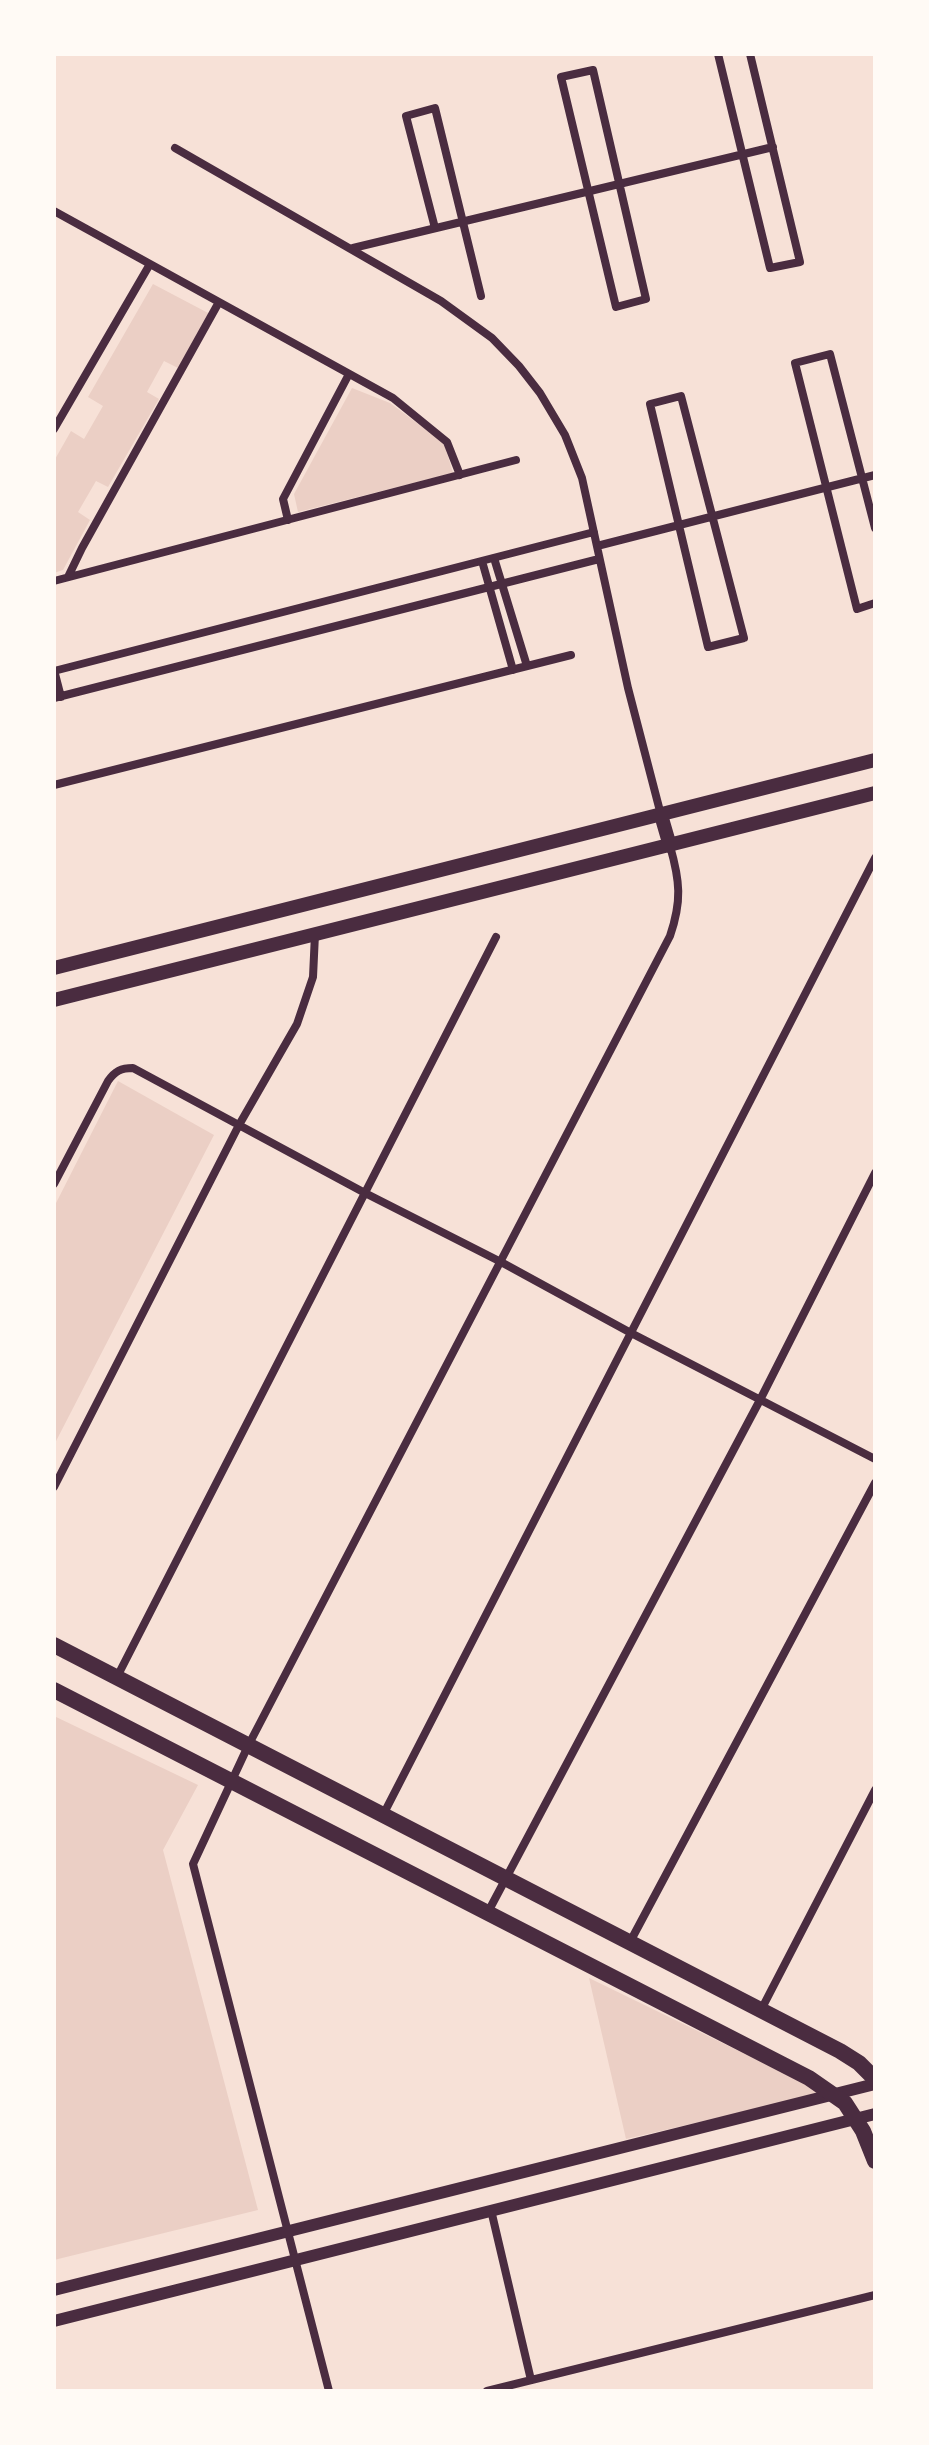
<!DOCTYPE html>
<html>
<head>
<meta charset="utf-8">
<style>
  body { margin:0 }
  #map { position:relative; width:929px; height:2445px; overflow:hidden; background:#f7e1d7; font-family:Roboto,sans-serif }
  canvas { display:block }
  .frame { position:absolute; inset:0; border:56px solid #fffaf5; pointer-events:none }
</style>
</head>
<body>
<div id="map">
<canvas width="929" height="2445"></canvas>
<div class="frame"></div>
</div>
<script>
const g = document.querySelector('canvas').getContext('2d');
g.lineJoin = 'round';
function fill(path, color) { g.fillStyle = color; g.fill(path, 'evenodd'); }
function stroke(path, color, width, dash) { g.strokeStyle = color; g.lineWidth = width; g.lineCap = dash ? 'butt' : 'round'; g.setLineDash(dash || []); g.stroke(path); }
const green = new Path2D(`
  M153 284 210 314 178 368 164 361 147 392 159 399 108 487 96 481 78 512 90 520 63 570 54 573V461L71 431 84 439 103 406 88 397Z
  M352 388 390 403 444 443 453 473 298 512 294 494Z
  M118 1081 214 1135 54 1445V1207Z
  M54 1716 198 1785 163 1850 258 2210 54 2260Z
  M589 1978 821 2091 812 2096 626 2139Z`);
const minor = new Path2D(`
  M718 54 770 268 800 262 750 54
  M593 70 646 299 616 307 561 77Z
  M175 148 441 301 492 338 519 366 540 393 565 435 582 478 628 688 661 815
  M54 211 393 398 447 442 460 475
  M435 228 406 116 435 108 481 296
  M353 248 773 147
  M681 396 744 638 708 647 650 404Z
  M54 429 150 264
  M288 520 283 499 349 374
  M875 528 830 354 795 363 857 609 875 603
  M597 546 875 475
  M494 558 527 666
  M482 561 513 670
  M68 577 82 548 219 302
  M54 581 516 460
  M54 670 61 697
  M54 671 594 532
  M54 698 599 559
  M54 785 571 655
  M54 1184 108 1081C115 1071 121 1068 133 1068L365 1193 501 1262 631 1333 875 1459
  M54 1487 239 1125 297 1024 313 977 315 934
  M117 1677 496 937
  M383 1815 875 858
  M488 1912 760 1400 875 1173
  M630 1942 875 1483
  M761 2010 875 1790
  M491 2210 531 2380
  M329 2391 193 1864 248 1746 670 936C682 901 680 881 670 846
  M487 2391 875 2295`);
const tertiary = new Path2D(`
  M54 2290 875 2084
  M54 2321 875 2114`);
const secondary = new Path2D(`
  M661 815 670 846
  M54 968 875 760
  M54 1000 875 793`);
const primary = new Path2D(`
  M54 1645 840 2051 859 2063 875 2079
  M54 1690 809 2078 845 2103 863 2131 875 2161`);
fill(green, '#ebcfc5');
stroke(minor, '#4a2c40', 8);
stroke(tertiary, '#4a2c40', 12);
stroke(secondary, '#4a2c40', 14);
stroke(primary, '#4a2c40', 16);
</script>
</body>
</html>
